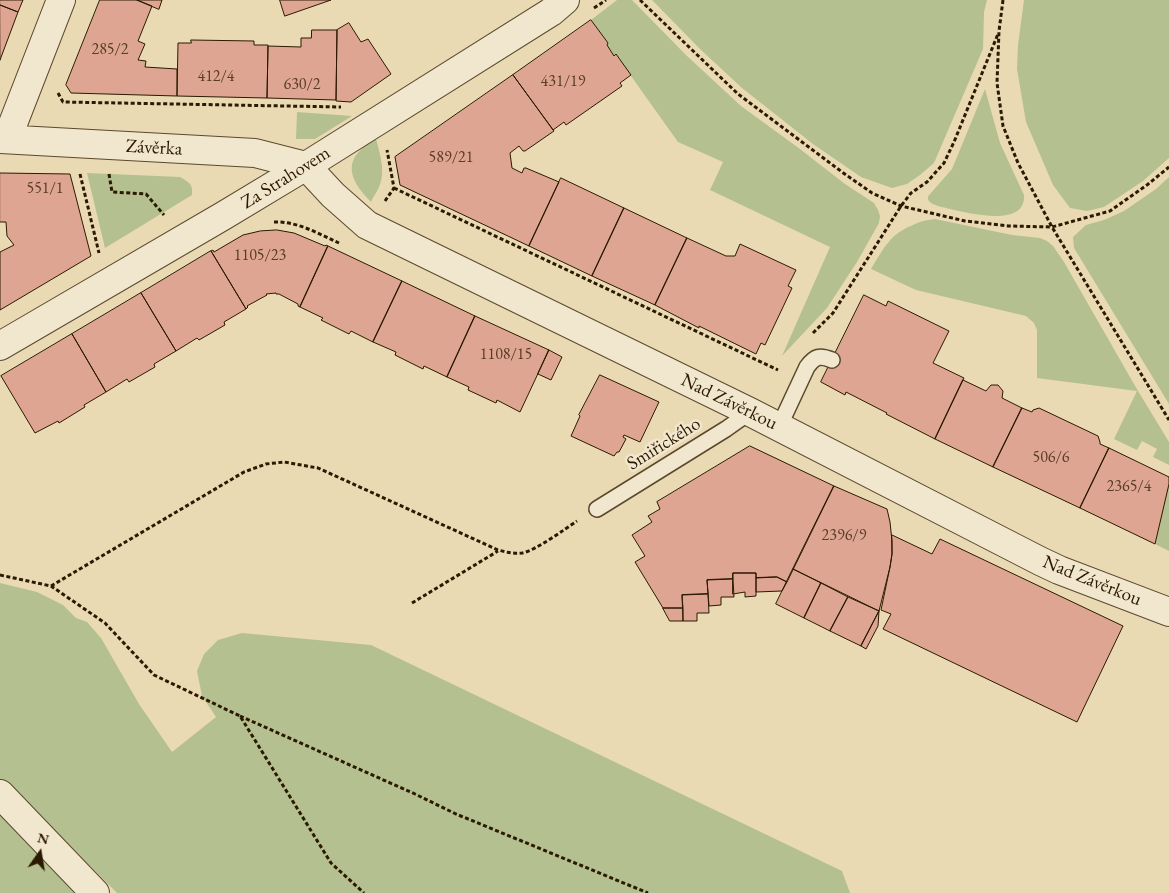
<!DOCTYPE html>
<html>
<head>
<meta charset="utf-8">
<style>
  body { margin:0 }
  #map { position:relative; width:1169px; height:893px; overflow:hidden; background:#e9dab4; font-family:"EB Garamond",serif }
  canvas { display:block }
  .north { position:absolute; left:15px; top:828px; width:50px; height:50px; -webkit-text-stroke:4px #f1e7ce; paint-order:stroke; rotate:13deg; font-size:14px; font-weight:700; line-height:20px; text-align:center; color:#2b1900 }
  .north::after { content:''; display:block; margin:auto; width:18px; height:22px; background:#2b1900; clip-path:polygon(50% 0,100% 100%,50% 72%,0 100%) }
</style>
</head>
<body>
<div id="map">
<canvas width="1169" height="893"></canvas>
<div class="north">N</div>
</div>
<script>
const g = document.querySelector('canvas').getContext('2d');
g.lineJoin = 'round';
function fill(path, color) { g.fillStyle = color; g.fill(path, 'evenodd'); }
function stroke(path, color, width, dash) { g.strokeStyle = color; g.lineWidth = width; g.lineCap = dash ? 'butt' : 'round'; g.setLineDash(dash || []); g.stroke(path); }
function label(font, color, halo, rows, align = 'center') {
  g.font = font + ' "EB Garamond",serif'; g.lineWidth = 5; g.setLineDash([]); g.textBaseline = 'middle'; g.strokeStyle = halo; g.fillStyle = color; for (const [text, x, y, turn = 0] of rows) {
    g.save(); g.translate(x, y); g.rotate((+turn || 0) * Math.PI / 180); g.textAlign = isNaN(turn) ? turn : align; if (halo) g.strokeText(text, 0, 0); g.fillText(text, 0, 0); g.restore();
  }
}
const green = new Path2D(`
  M617 0H632L686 55 741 106 800 149 845 184 874 203 878 210 880 216 879 223 857 262 827 308 782 356 830 247 710 190 723 162 678 142 616 55 614 56 607 45 608 43 591 20Z
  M652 0H987L984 12 983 49 934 163 920 175 907 184 892 188 861 177 813 144 742 88 700 49Z
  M1024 0H1169V158L1143 181 1104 207 1087 211 1070 208 1053 185 1026 122 1017 69 1018 45Z
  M985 89 1000 143 1024 195C1026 227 973 214 954 210 948 208 932 206 929 201 927 198 928 196 930 194L952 169Z
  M297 112 352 116 315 139H296Z
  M376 139C380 154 386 172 379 187 377 192 373 197 371 202 346 177 343 157 376 139Z
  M87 173 180 177C190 183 193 184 192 195L105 248Z
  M1169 177V404L1074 248 1073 237 1086 225 1104 220 1124 211 1156 189Z
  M935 219 1012 235 1040 238 1047 241 1053 246 1064 262 1138 391 1169 442V465L1153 457 1157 449 1142 441 1137 450 1114 439 1137 391 1037 378V330L1034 323 1026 316 916 290 871 269C885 246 890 234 915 224 922 221 927 220 935 219Z
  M1169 484V551L1155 544Z
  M0 583 37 592 63 605 76 618 87 622 101 638 139 704 172 752 216 717 202 696 197 671 204 654 218 640 242 633 371 645 842 871 850 893H117L47 823 0 780Z
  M0 805 80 893H0Z`);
const building = new Path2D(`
  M0 0H23L18 12 0 5Z
  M100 0H137L152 6 138 41 145 44 138 60 146 61 145 67 177 69V96L71 93 66 85Z
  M137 0H162L159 9Z
  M280 0H331L285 16Z
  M0 5 18 12 0 60Z
  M591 20 608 43 607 45 614 56 616 54 631 75 620 83 622 86 566 125 564 122 553 130 513 75Z
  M349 23 361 42 368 39 391 74 351 102 336 101 337 30Z
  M312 30H337L336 100 267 98 268 46 301 47V38H311Z
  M191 40 254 41V45H268L267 98 177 96 178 43H191Z
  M513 75 554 131 525 151H523L519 146 510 153 512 168 522 173 524 168H526L559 182 529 246 400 185 395 157Z
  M0 173 70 174 91 256 0 310V252L14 245 7 236 6 222H0Z
  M561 178 624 208 592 276 529 246Z
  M624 208 687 238 655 305 592 276Z
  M277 230 294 233 325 246 326 245 328 246 300 307 298 306V304L279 294H276V293L266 294 267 295 247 306 248 307 246 309 211 251 213 250 214 252 243 235 260 231Z
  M687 238 726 256H735L740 244 796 270 788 286 792 288 765 345 761 343 756 354 699 326V328L655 305Z
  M328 246 402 281 373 342 351 331 349 334 321 320 323 318 300 307Z
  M211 251 246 309 224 322 225 325 199 340 197 338 176 351 141 293Z
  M402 281 475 316 447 377 424 366 423 369 395 355 396 352 373 342Z
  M141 293 176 351 154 364 155 367 129 382 127 379 106 392 72 334Z
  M864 295 886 306 888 301 949 331 933 363 964 378 935 439 886 414 887 413 846 392 845 395 821 382Z
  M475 316 549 350 520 412 497 400 496 403 468 390 469 387 447 377Z
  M72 334 106 392 84 405 85 407 59 423 58 421 35 433 1 376Z
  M549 350 562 357 551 380 538 374Z
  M600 375 659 402 640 442 624 435 623 437 626 439 619 452H617L614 456 571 436 580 416 579 415Z
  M963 380 986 391 991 385H998L1003 391 1002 398 1022 408 993 467 935 439Z
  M1022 408 1032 412 1033 410 1039 408 1098 436 1100 442V444L1109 448 1080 508 993 467Z
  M750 446 834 486 787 582 777 577 756 578V573H733V579L707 580 708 594 682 595 683 608H663L635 562 645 556 632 535 652 522 648 516 660 509 657 502Z
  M1109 448 1169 477V484L1155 544 1080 508Z
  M834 486 887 509 890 522 892 541V554L890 567 879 611 793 569Z
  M892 535 932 554 940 539 1123 626 1077 722 883 629 891 614 881 610 890 567 892 554Z
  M793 569 821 583 804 618 776 604Z
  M733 573H756V596L745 597V592L733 594Z
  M777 577 787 582 782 591 756 592V578Z
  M733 579 734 597H721V605L709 606 707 580Z
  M821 583 848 597 830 631 804 618Z
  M708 594 709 613H697V621H683L682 595Z
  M848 597 879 611 861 646 830 631Z
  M663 608H683V621H670Z
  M879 611 878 626 866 649 861 646Z`);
const path = new Path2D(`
  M640 0 738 94 842 172 872 193 901 206 965 221 1008 226 1052 227 1110 211 1147 185 1169 167
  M1003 0 999 31 997 83 1003 126 1018 163 1052 227 1169 420
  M594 8 606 0
  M58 93 63 102 341 107
  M80 174 99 253
  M109 174 112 192 146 194 164 215
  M394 188 778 370
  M385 201 394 188 387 150
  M274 222C297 221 319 234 339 243
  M813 333 833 313 901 206 911 193 927 182 944 163 954 142 998 34
  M0 575 51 586 105 623 154 675 240 716 331 863 364 893
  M51 586 244 472 266 464 284 462 318 468 498 550C506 552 513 554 522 553 535 551 565 529 577 521
  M412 603 498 551
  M240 716 415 794 456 814 648 893`);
const service = new Path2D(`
  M779 427 807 367C815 356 820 355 832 360
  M597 509 726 429 750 412`);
const minor = new Path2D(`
  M0 139 255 153 306 166
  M7 139 61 0
  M306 166 333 195 367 225 750 412 1040 561 1059 570 1169 612
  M0 346 223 216 306 166 551 12 565 0
  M0 794 95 893`);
const numberNames = [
  ["285/2",110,50],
  ["412/4",216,77],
  ["431/19",563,82],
  ["630/2",302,85],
  ["589/21",451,158],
  ["551/1",45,189],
  ["1105/23",260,256],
  ["1108/15",506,355],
  ["506/6",1051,458],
  ["2365/4",1129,487],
  ["2396/9",844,536]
];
const streetNames = [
  ["Závěrka",154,148,3],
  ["Za Strahovem",286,178,-32],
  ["Nad Závěrkou",729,402,26],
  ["Smiřického",664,444,-32],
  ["Nad Závěrkou",1092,581,22]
];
fill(green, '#b4c08f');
fill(building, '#dea692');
stroke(building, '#2b1900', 1);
stroke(service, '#5a492d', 18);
stroke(minor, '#5a492d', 30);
stroke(path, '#2b1900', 3, [4, 2.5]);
stroke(service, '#f1e7ce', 15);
stroke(minor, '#f1e7ce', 28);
label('16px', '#583c24', null, numberNames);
label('19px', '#2b1900', '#f1e7ce', streetNames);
</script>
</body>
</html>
